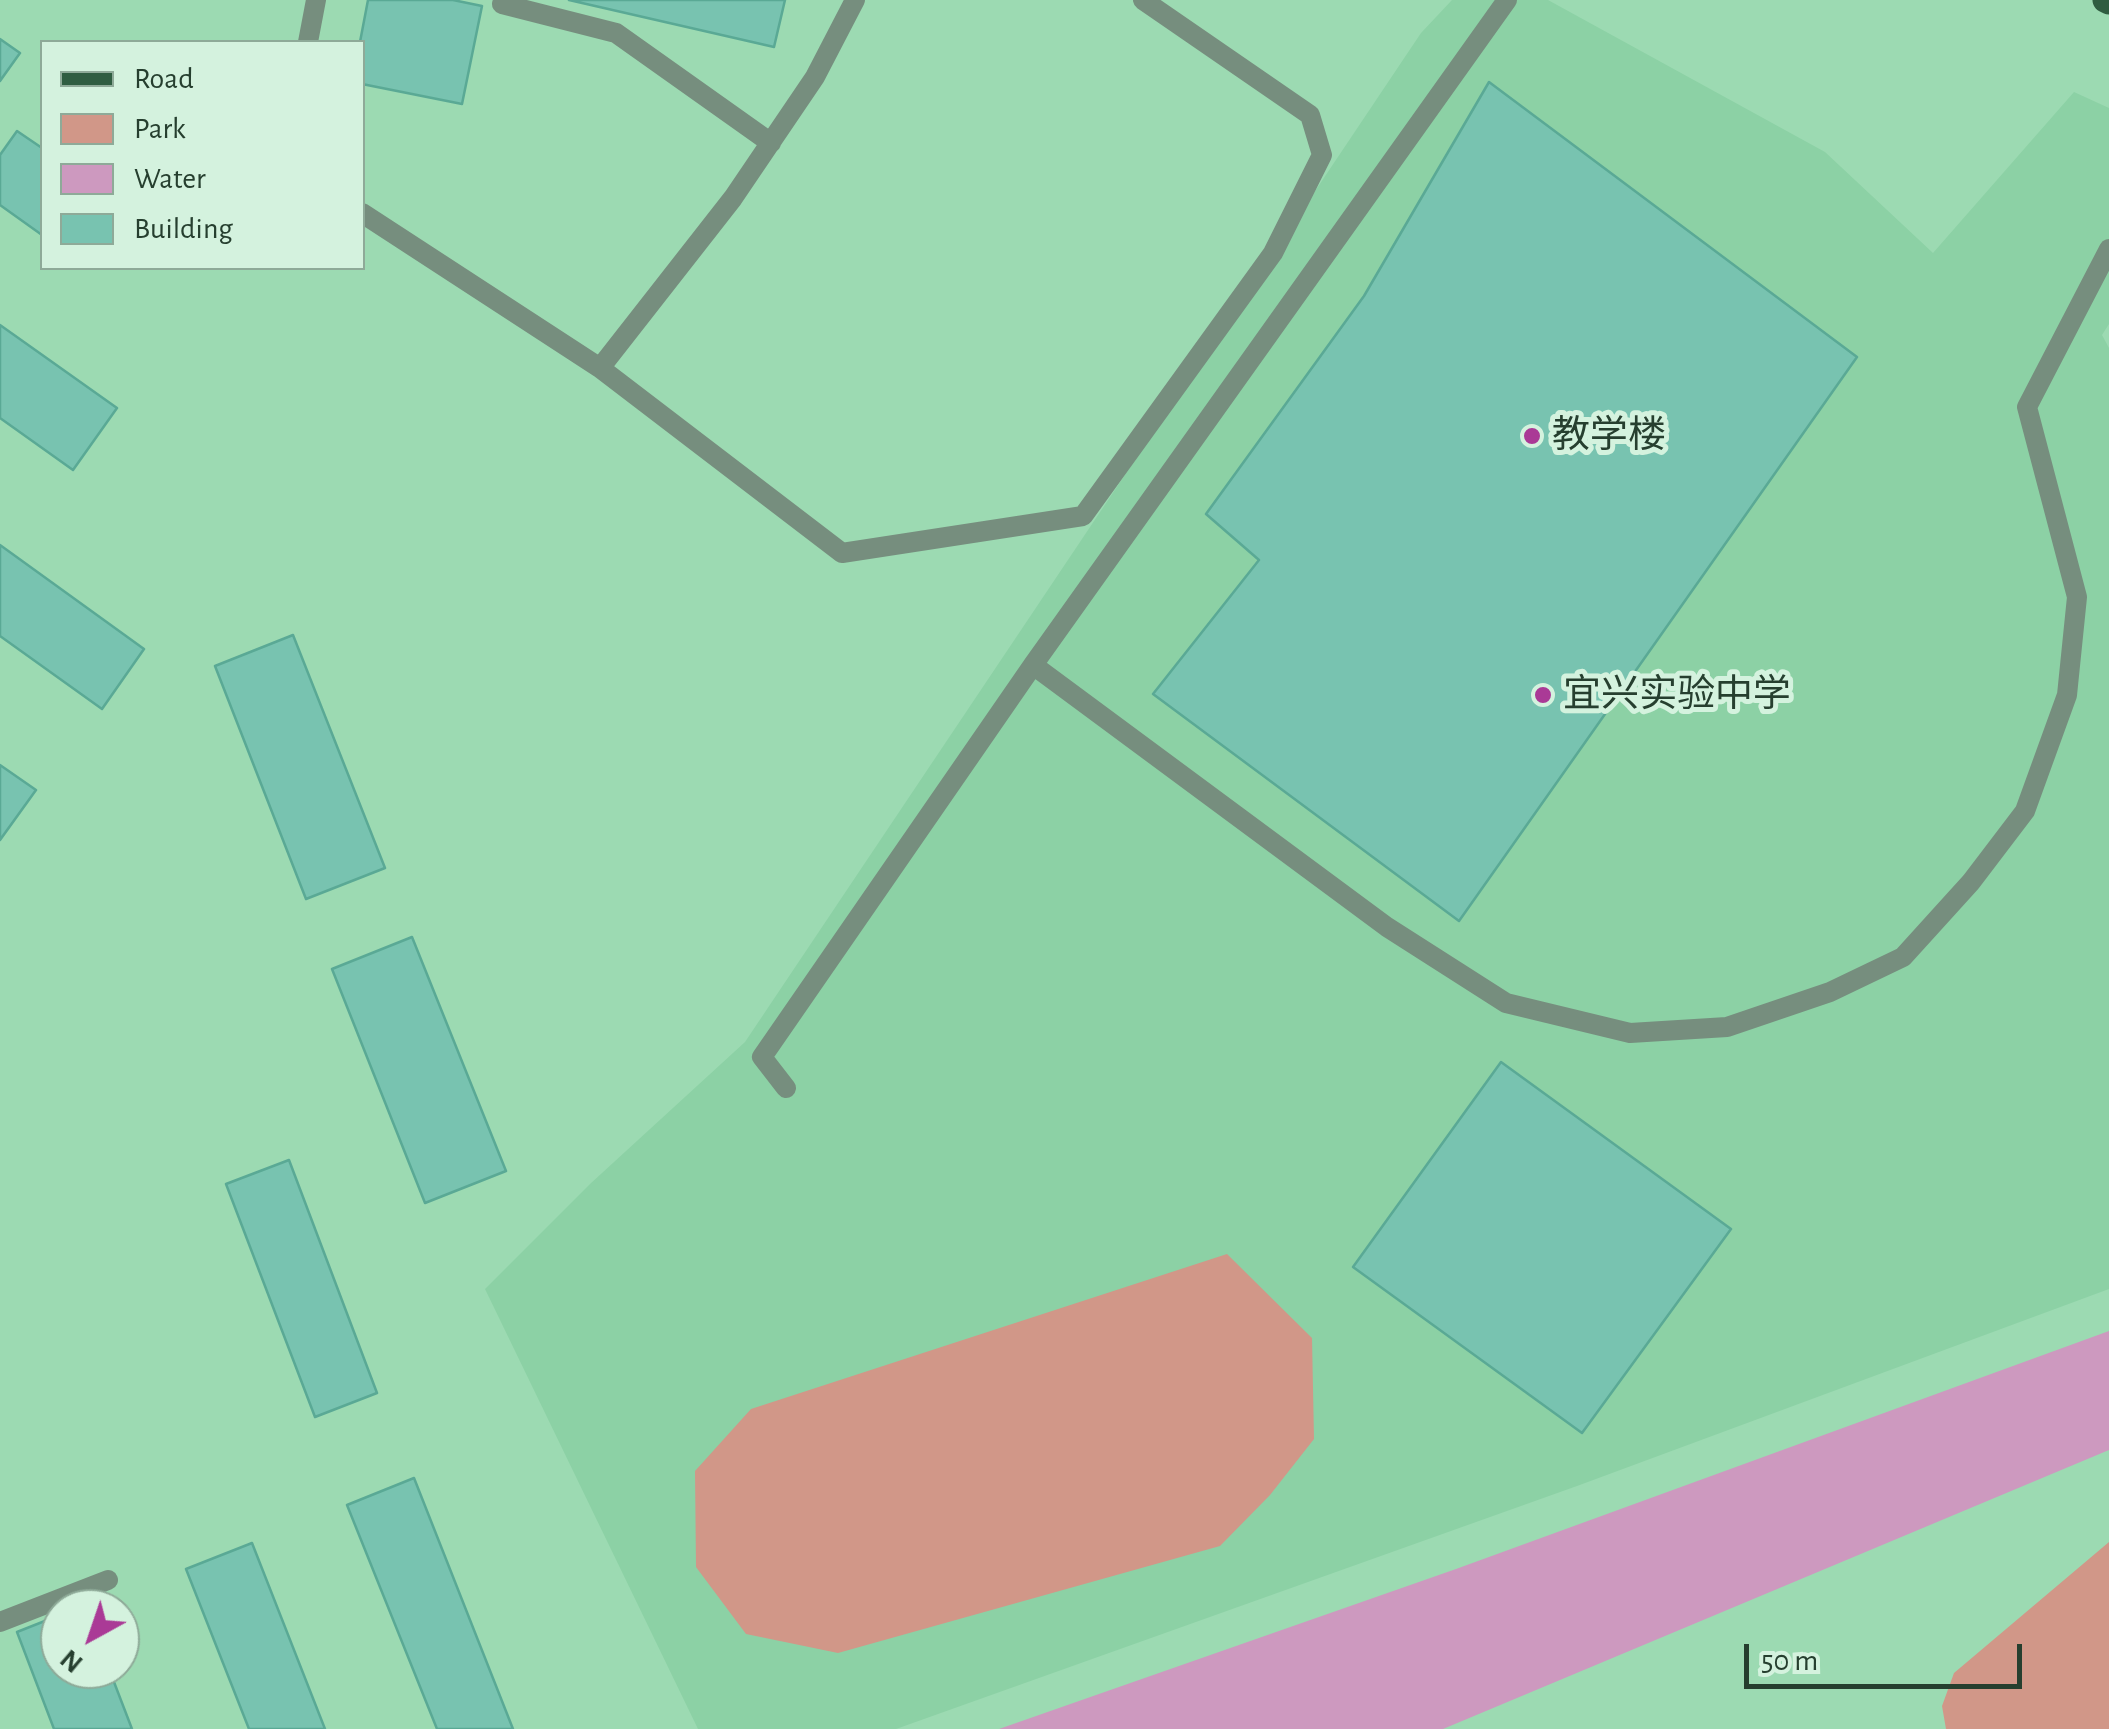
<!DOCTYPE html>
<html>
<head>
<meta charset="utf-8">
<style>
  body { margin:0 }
  #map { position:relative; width:2109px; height:1729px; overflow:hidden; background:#9cdab2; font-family:"Alegreya Sans",sans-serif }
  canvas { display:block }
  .legend { position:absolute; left:40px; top:40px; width:325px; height:230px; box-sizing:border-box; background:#d4f2de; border:2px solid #8eaa98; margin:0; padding:12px 18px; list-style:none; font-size:30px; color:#263f2f }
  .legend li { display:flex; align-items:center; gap:20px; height:50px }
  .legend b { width:50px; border:2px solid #8eaa98 }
  .north { position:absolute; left:40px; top:1589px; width:100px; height:100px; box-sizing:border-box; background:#d4f2de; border:2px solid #8eaa98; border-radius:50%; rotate:220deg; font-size:28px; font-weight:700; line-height:40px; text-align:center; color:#263f2f }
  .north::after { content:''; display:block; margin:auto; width:35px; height:45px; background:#aa3a96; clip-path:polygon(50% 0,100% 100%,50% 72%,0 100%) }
  .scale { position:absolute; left:1744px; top:1644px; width:278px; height:45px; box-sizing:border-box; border:5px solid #263f2f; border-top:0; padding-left:12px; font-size:30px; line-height:35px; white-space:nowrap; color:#263f2f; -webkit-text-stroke:8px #d4f2de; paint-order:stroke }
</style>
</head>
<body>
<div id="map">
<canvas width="2109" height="1729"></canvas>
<ul class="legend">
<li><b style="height:12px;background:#2f5d41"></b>Road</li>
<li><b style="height:28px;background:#d19788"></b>Park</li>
<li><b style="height:28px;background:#cd99bf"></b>Water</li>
<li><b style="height:28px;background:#78c3b0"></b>Building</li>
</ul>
<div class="north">N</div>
<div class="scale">50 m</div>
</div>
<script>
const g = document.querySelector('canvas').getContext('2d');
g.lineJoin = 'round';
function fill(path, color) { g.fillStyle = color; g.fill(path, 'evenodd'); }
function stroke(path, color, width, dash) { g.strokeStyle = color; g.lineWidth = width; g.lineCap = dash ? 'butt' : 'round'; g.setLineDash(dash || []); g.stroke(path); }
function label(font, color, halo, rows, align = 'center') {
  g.font = font + ' "Alegreya Sans","Noto Sans SC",sans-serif'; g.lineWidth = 10; g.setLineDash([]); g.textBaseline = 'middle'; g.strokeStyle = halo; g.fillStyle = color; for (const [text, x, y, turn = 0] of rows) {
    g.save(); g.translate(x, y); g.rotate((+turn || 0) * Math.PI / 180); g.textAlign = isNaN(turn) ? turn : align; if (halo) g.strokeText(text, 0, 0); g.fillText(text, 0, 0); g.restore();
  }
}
const built = new Path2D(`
  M1452 0H1548L1825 152 1933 253 2074 92 2109 108V324L2102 335 2109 348V1289L1577 1486 896 1729H698L485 1289 590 1184 745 1042 1421 33Z`);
const green = new Path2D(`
  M1227 1254 1312 1338 1314 1439 1270 1495 1220 1546 838 1653 746 1634 696 1567 695 1471 751 1409Z
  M2109 1542V1729H1946L1942 1706 1954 1673Z`);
const water = new Path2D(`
  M2109 1331V1450L1443 1729H999L1456 1569Z`);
const building = new Path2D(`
  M368 0H453L482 6 462 104 362 84V42H360Z
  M569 0H785L774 47Z
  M0 39 20 53 0 81Z
  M1489 82 1857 357 1459 921 1153 694 1259 560 1206 514 1364 296Z
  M17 131 42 148V235L0 205V155Z
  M0 325 117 408 73 470 0 418Z
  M0 545 144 649 102 709 0 636Z
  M293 635 385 868 306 899 215 666Z
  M0 765 36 790 0 840Z
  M412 937 506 1171 425 1203 332 969Z
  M1501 1062 1731 1229 1582 1433 1353 1267Z
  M289 1160 377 1393 315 1417 226 1184Z
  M414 1478 513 1729H437L347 1505Z
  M252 1543 325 1729H249L186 1569Z
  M60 1615V1669H109L132 1729H54L17 1632Z`);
const minor = new Path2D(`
  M502 4 616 33 771 143
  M308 42 316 0
  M362 213 600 368 733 198 815 77 855 0
  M600 368 842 553 1083 516 1273 253 1322 155 1310 115 1143 0
  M1033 665 1387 927 1506 1003 1630 1033 1727 1027 1830 992 1903 957 1971 882 2025 811 2067 695 2077 597 2027 407 2109 249
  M786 1088 762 1057 1033 665 1507 0
  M0 1622 108 1580`);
const primary = new Path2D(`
  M2105 0 2109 2`);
const markers = [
  [1532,436,10,"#aa3a96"],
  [1543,695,10,"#aa3a96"]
];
const poiNames = [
  ["教学楼",1552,436],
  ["宜兴实验中学",1563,695]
];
fill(built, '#8cd1a5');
fill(green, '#d19788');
fill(water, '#cd99bf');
fill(building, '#78c3b0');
stroke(building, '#5aa995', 2.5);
stroke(minor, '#768e7e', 20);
stroke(primary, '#2f5d41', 25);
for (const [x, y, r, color] of markers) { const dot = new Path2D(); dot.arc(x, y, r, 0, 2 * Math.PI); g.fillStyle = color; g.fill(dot); stroke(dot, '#d4f2de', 4); }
label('38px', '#263f2f', '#d4f2de', poiNames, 'left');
</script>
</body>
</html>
